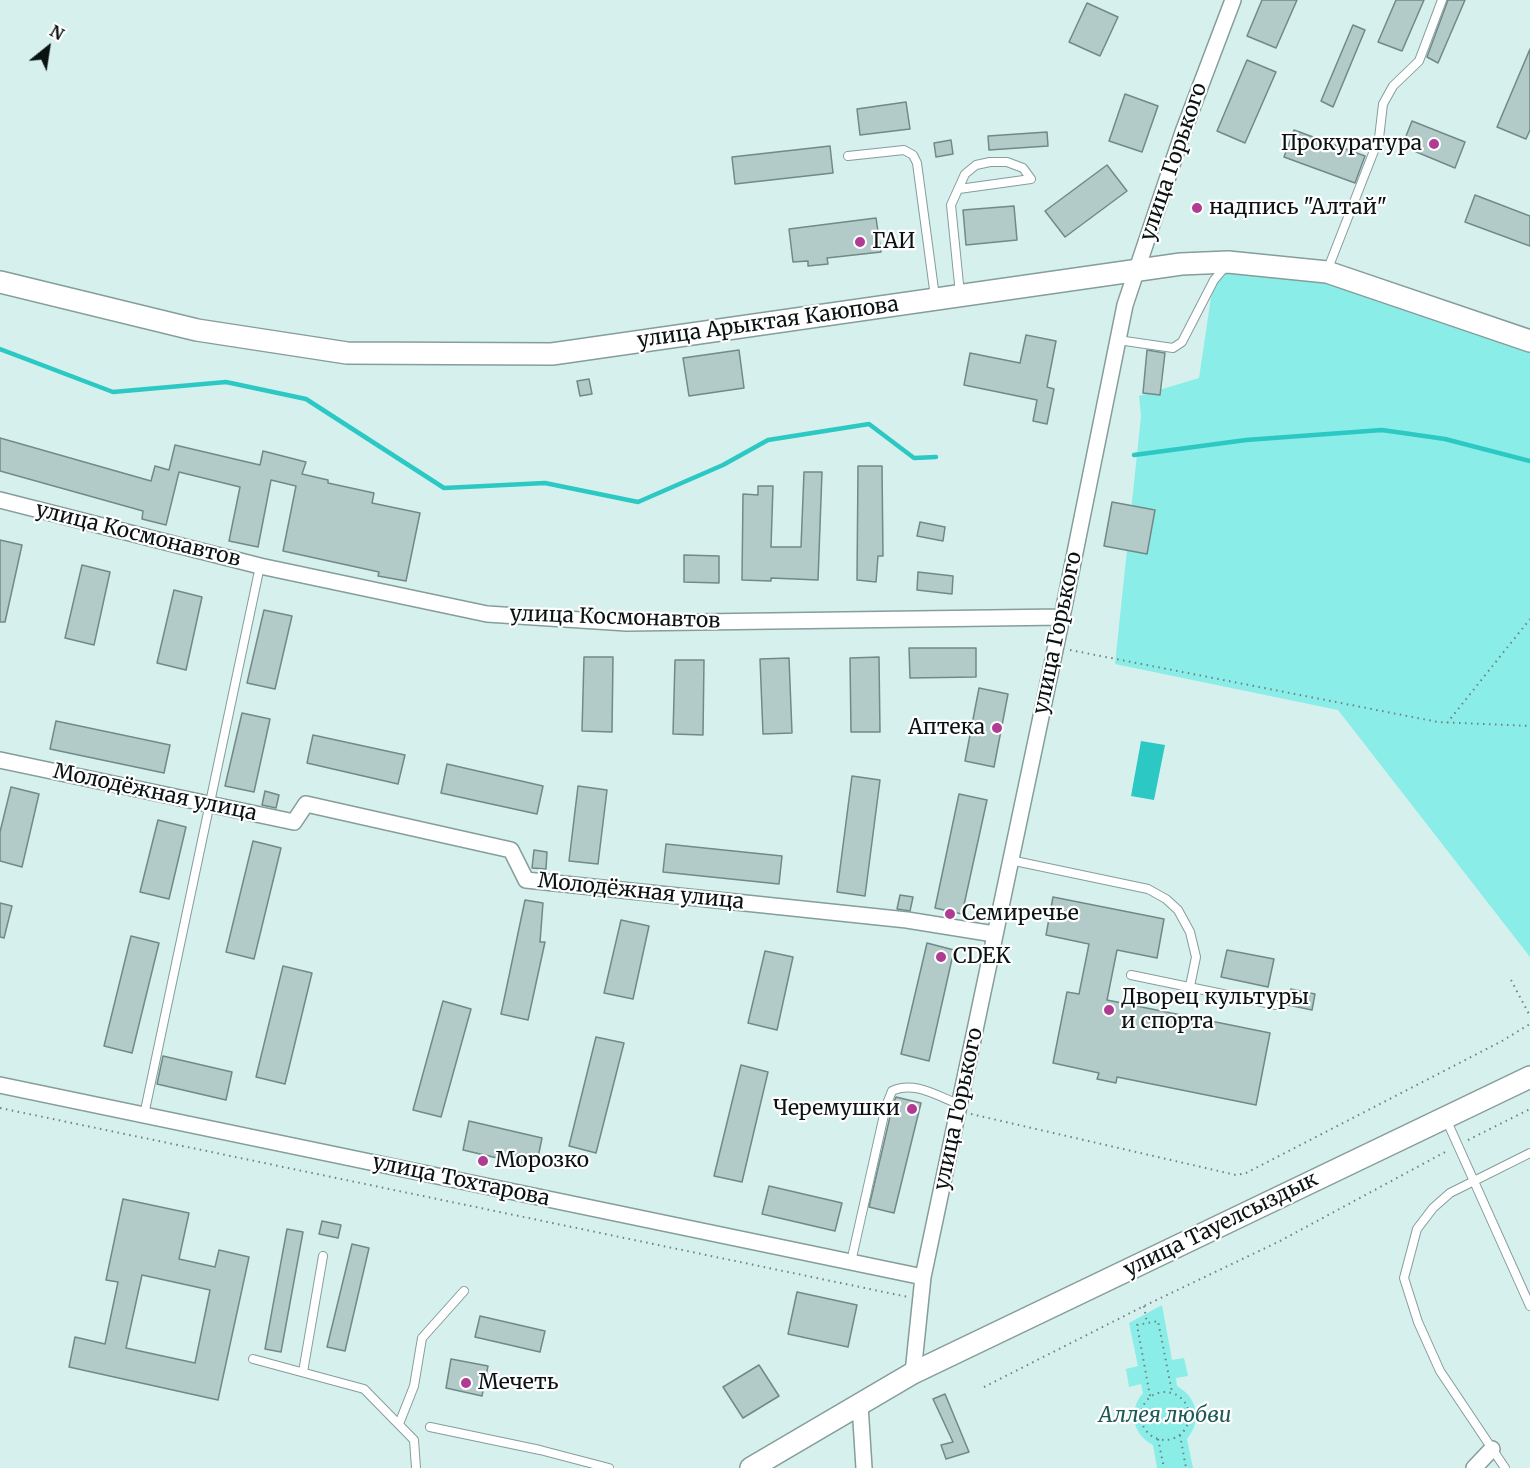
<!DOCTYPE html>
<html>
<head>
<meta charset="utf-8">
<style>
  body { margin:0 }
  #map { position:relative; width:1530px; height:1468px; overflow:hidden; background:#d6f0ee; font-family:Merriweather,serif }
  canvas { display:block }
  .north { position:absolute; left:18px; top:18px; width:60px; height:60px; -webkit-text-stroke:4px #fff; paint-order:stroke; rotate:30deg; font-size:16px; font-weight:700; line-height:24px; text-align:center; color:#0a1312 }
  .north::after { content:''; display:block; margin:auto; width:21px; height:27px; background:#0a1312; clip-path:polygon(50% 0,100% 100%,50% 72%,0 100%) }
</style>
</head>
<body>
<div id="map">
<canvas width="1530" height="1468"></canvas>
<div class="north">N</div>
</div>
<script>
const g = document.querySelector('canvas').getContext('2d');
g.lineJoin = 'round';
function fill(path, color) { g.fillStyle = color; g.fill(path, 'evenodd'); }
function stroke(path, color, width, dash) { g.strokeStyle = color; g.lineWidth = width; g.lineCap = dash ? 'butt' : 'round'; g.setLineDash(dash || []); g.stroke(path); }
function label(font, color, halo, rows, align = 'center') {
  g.font = font + ' Merriweather,serif'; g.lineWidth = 4.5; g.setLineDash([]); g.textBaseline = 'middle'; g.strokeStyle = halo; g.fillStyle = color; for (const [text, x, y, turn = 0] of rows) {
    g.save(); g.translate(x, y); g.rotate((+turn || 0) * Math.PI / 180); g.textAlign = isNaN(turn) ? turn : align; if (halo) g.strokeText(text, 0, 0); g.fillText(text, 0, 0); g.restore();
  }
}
const green = new Path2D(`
  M1225 273 1301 275 1451 320 1530 348V957L1338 710 1115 664 1141 416 1139 396 1199 378 1213 284Z
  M1162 1305 1172 1360 1184 1358 1188 1376 1176 1378 1177 1386C1198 1398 1202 1421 1187 1439L1193 1468H1157L1153 1445C1132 1434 1128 1410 1143 1393L1141 1384 1129 1387 1126 1369 1138 1366 1129 1323Z`);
const water = new Path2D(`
  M1141 741 1165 745 1154 800 1131 796Z`);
const stream = new Path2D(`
  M0 349 113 392 226 382 306 399 444 488 545 483 638 502 723 465 768 440 869 424 914 458 936 457
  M1134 455 1246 440 1382 430 1445 439 1530 461`);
const building = new Path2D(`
  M1262 0H1297L1276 48 1247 36Z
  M1396 0H1424L1402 51 1378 42Z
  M1448 0H1465L1438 63 1427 57Z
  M1087 3 1118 17 1100 56 1069 42Z
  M1353 25 1365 30 1333 107 1321 101Z
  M1530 49V130L1526 139 1497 127Z
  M1247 60 1276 72 1245 143 1217 131Z
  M1125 94 1158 106 1142 152 1109 141Z
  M906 102 910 129 860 135 857 109Z
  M1412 121 1465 142 1455 168 1402 146Z
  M1294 130 1365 156 1355 183 1284 157Z
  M1047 132 1048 146 989 150 988 136Z
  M951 140 953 154 936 157 934 143Z
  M830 146 833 173 735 184 732 157Z
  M1107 165 1127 191 1065 237 1045 211Z
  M1475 195 1530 216V246L1465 222Z
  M1014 206 1017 240 966 245 963 210Z
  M876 218 881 252 827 258 828 264 808 266V261L793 262 789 229Z
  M1026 335 1056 341 1047 387 1054 389 1047 424 1033 421 1037 400 964 385 970 353 1020 363Z
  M739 350 744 388 689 396 683 358Z
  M1147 350 1165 353 1160 395 1143 393Z
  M589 379 592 394 580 396 577 381Z
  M0 438 151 481 155 466 169 470 175 445 260 465 263 451 306 462 302 474 328 480V483L374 493 372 503 420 513 406 581 378 576 379 572 283 551 296 486 271 480 258 547 229 541 240 487 179 472 166 525 142 519 143 511 0 471Z
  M858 466H882L883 556H878L876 582 857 580Z
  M804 472H822L818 580 771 578V581L742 580 743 494 758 495V486H773L771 547H801Z
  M1112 502 1155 510 1147 554 1104 546Z
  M920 522 945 527 943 541 917 536Z
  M0 540 22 545 5 622H0Z
  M684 555 719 556V583L684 582Z
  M82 565 110 572 94 645 65 638Z
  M918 572 953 576 952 594 917 590Z
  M174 590 202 597 186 670 157 663Z
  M264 610 292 616 275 689 247 683Z
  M909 648H976V677L910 678Z
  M584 657H613L612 732 582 731Z
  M879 657 880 732H851L850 658Z
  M789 658 792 733 763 734 760 659Z
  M675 660H704L703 735 673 734Z
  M979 688 1008 694 994 767 965 761Z
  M242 713 270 719 254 792 225 786Z
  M56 721 170 745 164 773 50 749Z
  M313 735 405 755 398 784 307 763Z
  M447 764 543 786 537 814 441 793Z
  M852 776 880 780 865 896 837 892Z
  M578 786 607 790 598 864 569 861Z
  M11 787 39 794 22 867 0 861V832Z
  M265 791 279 795 276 808 262 805Z
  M959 794 987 800 962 914 935 908Z
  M158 820 186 827 169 899 140 892Z
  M253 841 281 848 254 959 226 952Z
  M666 844 782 856 779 884 663 872Z
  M534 850 547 852 546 869 532 868Z
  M900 895 913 897 910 911 897 909Z
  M1053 897 1164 919 1157 958 1117 950 1107 1000 1270 1033 1256 1105 1117 1077 1116 1083 1097 1079 1099 1073 1053 1063 1067 992 1079 994 1089 944 1046 935Z
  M525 900 543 903 540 942H545L528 1020 501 1014Z
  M0 903 12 906 4 938 0 937Z
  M621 920 649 926 633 999 604 993Z
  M131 936 159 943 132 1053 104 1046Z
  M927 943 954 950 929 1061 901 1054Z
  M1227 950 1274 959 1268 987 1221 977Z
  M765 951 793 957 777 1030 748 1023Z
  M283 966 312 973 285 1084 256 1077Z
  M1291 989 1315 994 1312 1010 1288 1005Z
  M443 1001 471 1009 441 1117 413 1110Z
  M596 1037 624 1043 596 1153 569 1146Z
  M163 1056 232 1072 226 1100 157 1084Z
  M741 1065 768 1072 742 1182 714 1176Z
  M896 1097 921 1103 894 1213 869 1207 892 1108Z
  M469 1121 542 1138 536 1167 463 1150Z
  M769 1186 842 1203 835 1231 762 1214Z
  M123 1199 189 1213 179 1259 215 1267 219 1250 249 1257 218 1400 69 1367 75 1337 105 1344 118 1282 106 1280ZM142 1275 210 1290 195 1363 126 1348Z
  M322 1221 341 1225 338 1238 319 1234Z
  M287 1229 303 1232 281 1352 265 1349Z
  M352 1244 369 1248 345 1351 327 1347Z
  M797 1292 857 1305 848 1347 788 1334Z
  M480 1316 545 1331 540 1352 475 1337Z
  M451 1359 488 1366 482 1396 446 1388Z
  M759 1365 779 1396 743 1418 723 1387Z
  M945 1394 969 1452 946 1459 941 1445 953 1442 933 1399Z`);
const path = new Path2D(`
  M1070 650 1438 722 1530 726
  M1447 723 1530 619
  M1511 980 1530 1016
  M0 1108 908 1297
  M971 1114 1236 1175 1246 1173 1502 1041 1530 1024
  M1468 1140 1530 1109
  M1144 1306 1147 1323
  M984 1387 1144 1306 1280 1241 1447 1151
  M1141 1416a24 24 0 1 1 48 0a24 24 0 1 1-48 0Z
  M1150 1396 1137 1325 1158 1321 1172 1392
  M1180 1435 1186 1468
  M1158 1439 1164 1468`);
const lane = new Path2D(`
  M848 156 904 150 913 155 917 163 935 297
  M959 189 1031 179 1023 168 1007 162H990L976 165 965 174 951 205 960 294
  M1327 271 1379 138 1383 104 1393 86 1419 61 1442 0
  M1118 340 1173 348 1182 342 1214 280 1226 266
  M1010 860 1148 889 1166 899 1178 910 1190 932 1196 957 1190 986
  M1131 975 1276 1005
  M144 1115 260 566
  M1446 1119 1530 1306
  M851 1262 886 1106 892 1091C914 1080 939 1097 961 1105
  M253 1359 364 1389 414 1440 416 1468
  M303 1372 323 1256
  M399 1424 414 1386 422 1338 464 1291
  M430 1427 540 1450 609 1468
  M1505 1468 1440 1371 1418 1322 1404 1278 1417 1229 1433 1208 1450 1193 1530 1153`);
const street = new Path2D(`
  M0 500 260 566 487 614 627 623 1062 617
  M0 760 294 822 306 804 511 850 526 880 907 920 994 934
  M0 1085 923 1277
  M913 1373 923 1277 1062 617 1125 305 1183 132 1233 0
  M860 1405 864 1468
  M1474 1468 1492 1449`);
const secondary = new Path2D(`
  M0 282 197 330 347 353 552 354 1181 264 1228 262 1327 272 1530 341
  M751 1468 913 1373 1530 1077`);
const markers = [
  [1434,144,6,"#b03b92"],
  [1197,208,6,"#b03b92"],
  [860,242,6,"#b03b92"],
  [997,728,6,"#b03b92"],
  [950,914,6,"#b03b92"],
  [941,957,6,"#b03b92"],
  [1109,1010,6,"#b03b92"],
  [912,1109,6,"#b03b92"],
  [483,1161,6,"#b03b92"],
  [466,1383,6,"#b03b92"]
];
const poiNames = [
  ["Прокуратура",1422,144,"right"],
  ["надпись \"Алтай\"",1209,208],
  ["ГАИ",872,242],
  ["Аптека",985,728,"right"],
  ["Семиречье",962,914],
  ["CDEK",953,957],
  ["Дворец культуры",1121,998],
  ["и спорта",1121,1022],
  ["Черемушки",900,1109,"right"],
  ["Морозко",495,1161],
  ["Мечеть",478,1383]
];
const streetNames = [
  ["улица Горького",1174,162,-71],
  ["улица Арыктая Каюпова",768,323,-8],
  ["улица Космонавтов",138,535,14],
  ["улица Космонавтов",615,618,2],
  ["улица Горького",1058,633,-78],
  ["Молодёжная улица",155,793,12],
  ["Молодёжная улица",641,892,6],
  ["улица Горького",959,1109,-78],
  ["улица Тохтарова",461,1181,12],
  ["улица Тауелсыздык",1221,1225,-26]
];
const parkNames = [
  ["Аллея любви",1165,1416]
];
fill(green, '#8aede7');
fill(water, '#2cc8c3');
stroke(stream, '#2cc8c3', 4.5);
fill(building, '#b2cbc9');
stroke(building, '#718987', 1.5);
stroke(lane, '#859d9b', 10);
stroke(street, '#859d9b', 18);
stroke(secondary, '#859d9b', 24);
stroke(path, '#6f817f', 2, [1.5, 4.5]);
stroke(lane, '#fff', 8);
stroke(street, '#fff', 15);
stroke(secondary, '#fff', 21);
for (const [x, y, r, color] of markers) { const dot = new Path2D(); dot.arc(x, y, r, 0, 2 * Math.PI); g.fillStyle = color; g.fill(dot); stroke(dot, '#fff', 2); }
label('21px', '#0a1312', '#fff', poiNames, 'left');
label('21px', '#0a1312', '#fff', streetNames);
label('italic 21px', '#1d5957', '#fff', parkNames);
</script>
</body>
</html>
